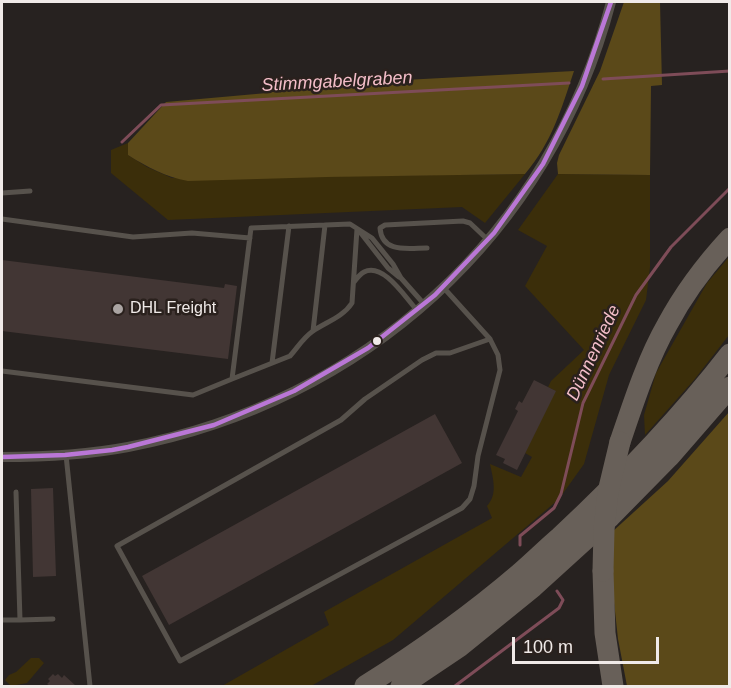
<!DOCTYPE html>
<html>
<head>
<meta charset="utf-8">
<style>
  body { margin:0 }
  #map { position:relative; width:731px; height:688px; overflow:hidden; background:#272220; font-family:Helvetica,sans-serif }
  canvas { display:block }
  .frame { position:absolute; inset:0; border:3px solid #f0eae8; pointer-events:none }
  .scale { position:absolute; left:512px; top:637px; width:147px; height:27px; box-sizing:border-box; border:3px solid #f0eae8; border-top:0; padding-left:8px; font-size:18px; line-height:21px; white-space:nowrap; color:#f0eae8; -webkit-text-stroke:4px #2a211d; paint-order:stroke }
</style>
</head>
<body>
<div id="map">
<canvas width="731" height="688"></canvas>
<div class="frame"></div>
<div class="scale">100 m</div>
</div>
<script>
const g = document.querySelector('canvas').getContext('2d');
g.lineJoin = 'round';
function fill(path, color) { g.fillStyle = color; g.fill(path, 'evenodd'); }
function stroke(path, color, width, dash) { g.strokeStyle = color; g.lineWidth = width; g.lineCap = dash ? 'butt' : 'round'; g.setLineDash(dash || []); g.stroke(path); }
function label(font, color, halo, rows, align = 'center') {
  g.font = font + ' Helvetica,sans-serif'; g.lineWidth = 5; g.setLineDash([]); g.textBaseline = 'middle'; g.strokeStyle = halo; g.fillStyle = color; for (const [text, x, y, turn = 0] of rows) {
    g.save(); g.translate(x, y); g.rotate((+turn || 0) * Math.PI / 180); g.textAlign = isNaN(turn) ? turn : align; if (halo) g.strokeText(text, 0, 0); g.fillText(text, 0, 0); g.restore();
  }
}
const green = new Path2D(`
  M128 143V155L147 167 172 178 525 174 485 223 462 207 168 220 111 173V150Z
  M558 174 650 175V267L646 300 609 375 584 464 559 499 393 640 311 686H222L329 625 324 612 492 518 487 506C498 494 493 479 490 464L521 477 532 457 525 453 555 391 548 387 551 381 584 350 525 286 547 246 518 230Z
  M729 257V335L694 380 645 435 644 415 656 373 707 283Z
  M31 658H39L44 663 27 683 11 686 5 680 9 675 16 672Z`);
const forest = new Path2D(`
  M624 2H660L662 85 651 86 650 175 558 174 557 163 559 155 600 71Z
  M574 71C561 110 552 142 525 174L327 177 188 181C166 177 147 167 128 155V143L166 102 267 93 310 85Z
  M729 412V686H627L618 639 610 565 612 532 668 481Z`);
const stream = new Path2D(`
  M603 79 730 71
  M122 142 161 105 569 83
  M520 545V536L554 508 561 494 583 403 636 295 671 247 730 188
  M455 686 559 608 563 600 557 591`);
const building = new Path2D(`
  M2 260 224 288 225 284 237 286 228 359 2 331Z
  M534 380 556 391 517 470 503 463 505 459 496 455 518 411 515 409 519 401 522 403Z
  M435 414 462 463 169 625 142 576Z
  M53 488 56 576 33 577 31 489Z
  M53 674 55 676 58 674 62 678 64 675 76 686H50L47 684 50 681 48 679Z`);
const service = new Path2D(`
  M2 193 30 191
  M2 219 133 237 192 233 250 238
  M357 229 352 303C343 317 326 322 313 331 303 338 298 347 290 356L232 379 251 228 350 224 372 238 393 264 401 278 424 304
  M360 232 388 268 399 277
  M427 248C409 248 382 254 380 228L385 225 463 221 470 223 488 240
  M354 282C357 278 360 274 364 272 383 262 405 297 416 309
  M443 287 490 339 450 353H436L422 360 365 399 341 420 117 546 180 661 462 508 470 499 474 486 478 456 500 370 498 355 490 339
  M313 331 325 225
  M272 363 289 226
  M2 371 193 395 232 379
  M66 455 90 686
  M2 620H20L16 492
  M20 620 53 619`);
const minor = new Path2D(`
  M2 457C44 457 86 455 128 447 364 402 550 235 611 2`);
const motorway = new Path2D(`
  M620 442C633 404 647 360 667 325 684 293 706 264 730 238
  M603 571 605 633 613 686
  M365 686C419 652 471 615 519 574 533 562 546 549 560 537 621 480 679 420 730 354
  M401 686 459 647 533 587 610 517 669 457 730 387`);
const motorwayBridge = new Path2D(`
  M603 571 604 530 608 492 620 442`);
const bus1 = new Path2D(`
  M2 457 65 455 112 450 128 447 214 425 294 391 368 348 435 295 494 233 543 164 582 86 611 2`);
const markers = [
  [118,309,6,"#aaa4a2"],
  [377,341,5,"#f0eae8"]
];
const poiNames = [
  ["DHL Freight",130,309]
];
const waterNames = [
  ["Stimmgabelgraben",337,82,-3],
  ["Dünnenriede",594,353,-65]
];
fill(green, '#3b2e0a');
fill(forest, '#5b4919');
stroke(stream, '#7e4c58', 3);
fill(building, '#423634');
stroke(service, '#57524c', 5);
stroke(minor, '#57524c', 10);
stroke(motorway, '#686059', 21);
stroke(motorwayBridge, '#686059', 21);
stroke(bus1, '#ba77d6', 4.5);
for (const [x, y, r, color] of markers) { const dot = new Path2D(); dot.arc(x, y, r, 0, 2 * Math.PI); g.fillStyle = color; g.fill(dot); stroke(dot, '#2a211d', 2); }
label('16px', '#f0eae8', '#2a211d', poiNames, 'left');
label('italic 18px', '#f4bec9', '#2a211d', waterNames);
</script>
</body>
</html>
